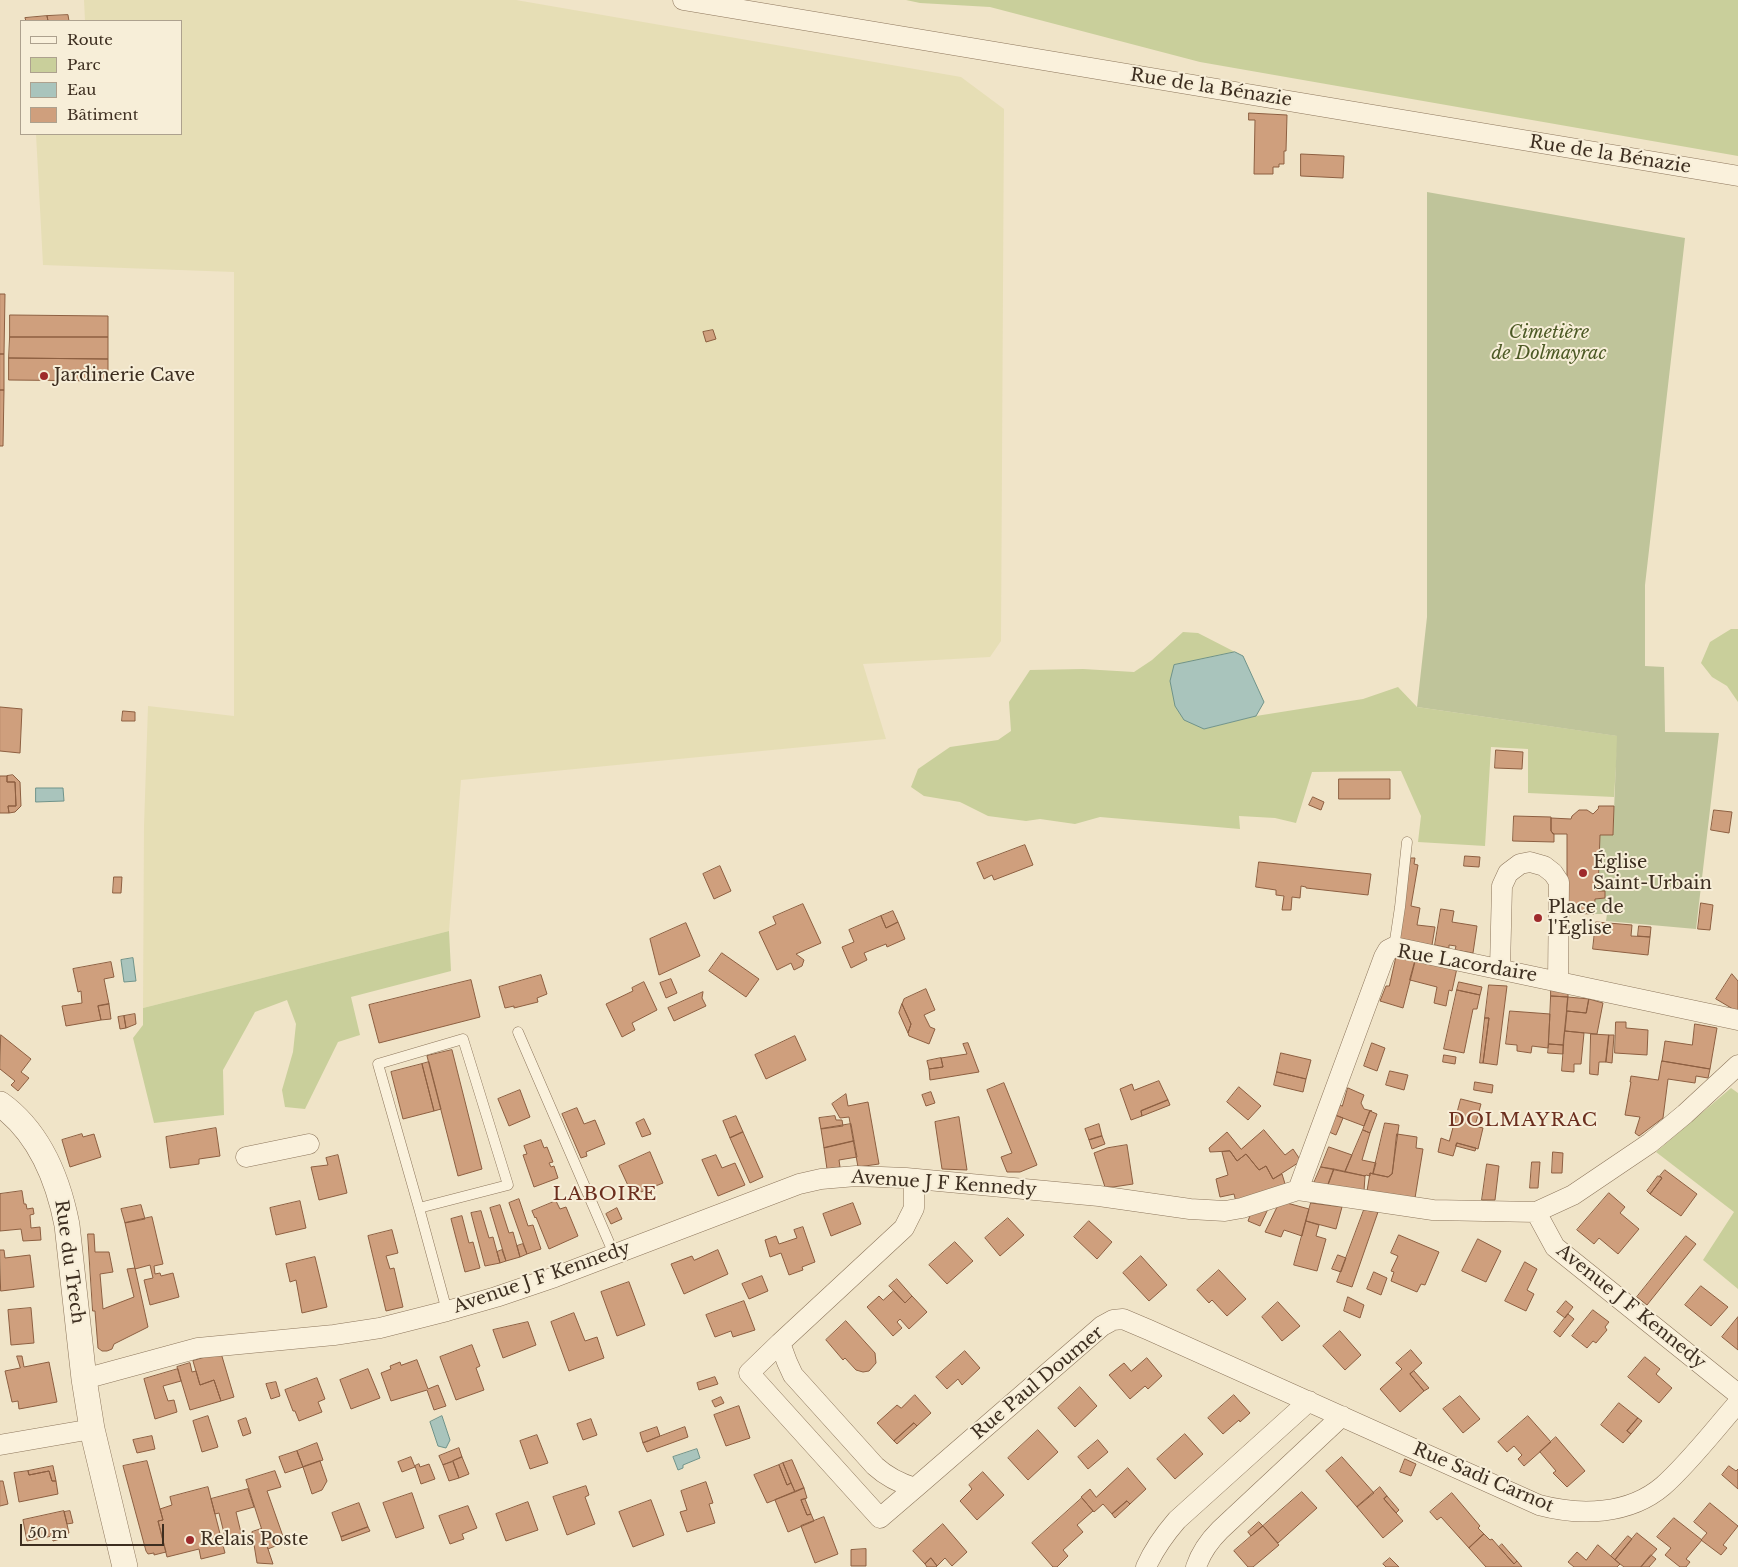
<!DOCTYPE html>
<html>
<head>
<meta charset="utf-8">
<style>
  body { margin:0 }
  #map { position:relative; width:1738px; height:1567px; overflow:hidden; background:#f0e4c8; font-family:"Libre Baskerville",serif }
  canvas { display:block }
  .legend { position:absolute; left:20px; top:20px; width:162px; height:115px; box-sizing:border-box; background:#f7eed8; border:1px solid #ada18e; margin:0; padding:6px 9px; list-style:none; font-size:15px; color:#3d2e20 }
  .legend li { display:flex; align-items:center; gap:10px; height:25px }
  .legend b { width:25px; border:1px solid #ada18e }
  .scale { position:absolute; left:20px; top:1524px; width:144px; height:22px; box-sizing:border-box; border:2px solid #3d2e20; border-top:0; padding-left:6px; font-size:15px; line-height:18px; white-space:nowrap; color:#3d2e20; -webkit-text-stroke:4px #f7eed8; paint-order:stroke }
</style>
</head>
<body>
<div id="map">
<canvas width="1738" height="1567"></canvas>
<ul class="legend">
<li><b style="height:6px;background:#faf1dc"></b>Route</li>
<li><b style="height:14px;background:#c9cf9b"></b>Parc</li>
<li><b style="height:14px;background:#a9c4bc"></b>Eau</li>
<li><b style="height:14px;background:#cf9f7d"></b>Bâtiment</li>
</ul>
<div class="scale">50 m</div>
</div>
<script>
const g = document.querySelector('canvas').getContext('2d');
g.lineJoin = 'round';
function fill(path, color) { g.fillStyle = color; g.fill(path, 'evenodd'); }
function stroke(path, color, width, dash) { g.strokeStyle = color; g.lineWidth = width; g.lineCap = dash ? 'butt' : 'round'; g.setLineDash(dash || []); g.stroke(path); }
function label(font, color, halo, rows, align = 'center') {
  g.font = font + ' "Libre Baskerville",serif'; g.lineWidth = 4; g.setLineDash([]); g.textBaseline = 'middle'; g.strokeStyle = halo; g.fillStyle = color; for (const [text, x, y, turn = 0] of rows) {
    g.save(); g.translate(x, y); g.rotate((+turn || 0) * Math.PI / 180); g.textAlign = isNaN(turn) ? turn : align; if (halo) g.strokeText(text, 0, 0); g.fillText(text, 0, 0); g.restore();
  }
}
const farmland = new Path2D(`
  M84 0H516L961 77 1004 109 1001 641 990 657 863 664 886 739 461 780 449 931 143 1008 144 826 148 706 234 716V272L43 265 36 134H181V21H85Z`);
const green = new Path2D(`
  M906 0H1738V156L1200 62 990 7 920 3Z
  M1731 629H1738V702L1727 686 1712 677 1701 663 1710 642Z
  M1183 632 1198 633 1235 652 1174 666 1204 729 1256 716 1363 699 1398 687 1417 707 1618 736 1614 797 1528 793V749L1491 747 1485 846 1418 842 1421 816 1401 771 1312 772 1296 823 1275 818 1239 816 1240 829 1100 817 1075 824 1040 819 1026 821 988 816 960 802 924 796 911 787 918 769 950 747 998 740 1011 731 1009 702 1030 670 1083 669 1134 672 1152 660Z
  M449 931 451 971 351 997 360 1035 338 1042 305 1109 285 1107 282 1090 293 1052 296 1024 287 1000 255 1012 223 1070 224 1115 154 1123 133 1038 143 1025V1008Z
  M1731 1088 1738 1093V1289L1703 1260 1734 1212 1656 1152Z`);
const cemetery = new Path2D(`
  M1427 192 1685 238 1645 585V666L1664 667 1665 732 1719 733 1696 929 1606 921 1607 914H1594L1595 899 1605 898V891H1598L1600 835H1613L1617 736 1417 707 1427 617Z`);
const water = new Path2D(`
  M1235 652 1243 656 1264 702 1256 716 1204 729 1184 720 1175 706 1170 681 1174 665Z
  M36 788H63L64 801 36 802Z
  M133 958 136 981 124 982 121 960Z
  M442 1416 450 1440 446 1448 438 1446 430 1422Z
  M697 1449 700 1458 683 1465V1468L678 1470 673 1457Z`);
const building = new Path2D(`
  M68 15 69 21H48L47 16Z
  M47 16 48 21H26L25 18Z
  M1249 113 1287 115 1286 151H1284V164H1279V167H1273V174H1254L1255 120H1249Z
  M1301 154 1344 156 1343 178 1301 176Z
  M0 294H5L4 354H0Z
  M10 315 108 316V337H10Z
  M713 330 716 339 706 342 703 332Z
  M10 337H108V359L9 358Z
  M0 354H4V390H0Z
  M9 358 108 359V381L9 380Z
  M0 390H4L3 446H0Z
  M0 707 22 709 20 753 0 751Z
  M123 711 135 712V721H122Z
  M1496 750 1523 752 1522 769 1495 768Z
  M13 775 20 782 21 806 15 812 9 813 8 806H16L15 782H7V776Z
  M0 776H7V782H15L16 806H8L9 813H0Z
  M1339 779H1390V799H1339Z
  M1313 797 1324 802 1321 810 1309 805Z
  M1599 806H1614L1613 835H1600L1598 891H1605V898L1595 899 1594 914 1567 913V834H1553L1551 831V818L1571 819 1572 816 1579 810H1587L1593 814 1598 809Z
  M1714 810 1732 812 1729 833 1711 830Z
  M1514 816 1551 817V831L1554 834V842L1513 841Z
  M1025 845 1033 865 994 880 992 875 984 879 977 863Z
  M1465 856 1480 857 1479 867 1464 866Z
  M1411 858H1415L1414 864 1418 865 1411 906 1420 908 1417 925 1435 927 1432 945 1399 940Z
  M1259 862 1371 874 1368 895 1306 888V887L1301 886 1300 898 1292 897 1291 910H1282L1284 896 1276 895V890L1256 887Z
  M720 866 731 891 714 899 703 874Z
  M114 877H122L121 893H113Z
  M1701 903 1713 905 1710 930 1698 929Z
  M803 904 821 943 796 954 804 960 802 966 794 970 791 963 777 970 759 932 776 924 773 917Z
  M1441 909 1454 911 1452 922 1477 926 1473 953 1455 950 1456 946 1449 945V948L1435 945Z
  M893 911 898 922 886 928 881 916Z
  M881 916 886 928 898 922 905 939 887 947 886 944 864 953 867 960 851 968 842 947 854 942 849 930Z
  M1596 922 1632 925 1631 936 1650 937 1648 955 1593 949Z
  M686 923 700 956 659 975 650 939Z
  M1639 926 1651 927 1650 937 1638 936Z
  M722 953 759 979 746 997 709 971Z
  M1397 954 1416 958 1403 1008 1380 1001 1386 986H1389Z
  M1416 958 1457 968 1452 991 1449 990 1446 1006 1434 1003 1437 987 1410 980Z
  M111 962 114 977 104 979 109 1004 98 1006 101 1020 66 1026 62 1006 82 1003 81 991 78 992 73 969Z
  M1732 974 1738 981V1012L1716 999Z
  M541 975 547 994 537 998 538 1002 514 1008V1006L505 1008 499 987Z
  M671 979 677 993 666 998 660 983Z
  M471 980 480 1017 379 1043 369 1005Z
  M644 982 657 1010 632 1023 635 1030 622 1037 606 1004 633 991 632 988Z
  M1459 982 1482 987 1480 995 1457 990Z
  M1489 985 1507 986 1497 1065 1483 1063 1489 1018H1485Z
  M1551 988 1568 990V997L1551 996Z
  M926 989 935 1010 924 1015 930 1027 935 1029 929 1044 909 1036 908 1033 911 1024 902 1004 904 999Z
  M1457 990 1480 995 1477 1009H1473L1464 1053 1444 1049Z
  M703 992 702 998 706 1006 674 1021 668 1008Z
  M1551 996 1568 997 1563 1045 1549 1044Z
  M1568 997 1589 999 1586 1013 1567 1011Z
  M1589 999 1603 1003 1597 1034 1565 1031 1567 1011 1586 1013Z
  M109 1004 111 1019 101 1020 98 1006Z
  M902 1004 911 1024 908 1033 899 1013Z
  M1510 1011 1550 1014 1548 1048 1532 1046 1531 1053 1517 1051V1045L1506 1044Z
  M135 1014 136 1024 126 1028 124 1016Z
  M124 1016 126 1028 120 1029 118 1017Z
  M1485 1018H1489L1483 1063H1480Z
  M1616 1022H1626V1028L1648 1030 1647 1055 1615 1053Z
  M1695 1024 1717 1028 1710 1069 1662 1061 1665 1041 1692 1045Z
  M1565 1031 1584 1033 1581 1064H1574V1072L1562 1071Z
  M1591 1034 1609 1035 1606 1062H1599L1598 1075 1590 1074Z
  M1 1035 31 1059 21 1072 29 1078 18 1091 11 1085 15 1081 0 1069Z
  M1609 1035H1614L1612 1063 1606 1062Z
  M795 1036 806 1060 766 1079 755 1055Z
  M968 1043 979 1072 930 1080 929 1069 943 1067 941 1058 967 1054 963 1044Z
  M1372 1043 1385 1048 1377 1071 1364 1066Z
  M1549 1044 1563 1045V1054L1548 1053Z
  M452 1050 482 1169 458 1176 427 1056Z
  M1281 1053 1311 1060 1306 1079 1277 1072Z
  M1444 1055 1456 1057 1455 1064 1443 1062Z
  M941 1058 943 1067 929 1069 927 1061Z
  M1662 1061 1710 1069 1708 1078 1696 1076 1695 1083 1668 1079 1663 1118 1639 1136 1635 1133 1640 1117 1625 1115 1631 1082H1630L1631 1076 1658 1080Z
  M429 1062 441 1109 434 1111 422 1064Z
  M422 1064 434 1111 403 1119 391 1072Z
  M1390 1071 1408 1075 1404 1090 1386 1085Z
  M1277 1072 1306 1079 1303 1092 1274 1085Z
  M1159 1081 1168 1100 1141 1111 1142 1116 1131 1120 1120 1089 1132 1084 1134 1090Z
  M1475 1082 1493 1085 1492 1093 1474 1090Z
  M1004 1083 1037 1165 1020 1172H1007L1001 1157 1012 1153 987 1090Z
  M1239 1087 1261 1106 1248 1120 1227 1102Z
  M1348 1088 1364 1095 1361 1103 1364 1109 1372 1111H1370L1364 1126 1335 1115 1340 1105 1342 1106Z
  M520 1090 530 1117 509 1126 498 1099Z
  M931 1092 935 1103 926 1106 922 1095Z
  M846 1094 848 1106 868 1102 879 1164 858 1167 849 1117 840 1118 832 1104Z
  M1461 1099 1481 1104 1475 1126 1483 1128 1478 1149 1457 1143 1453 1156 1438 1152 1441 1138 1449 1141Z
  M1168 1100 1170 1105 1142 1116 1141 1111Z
  M577 1108 584 1124 595 1120 605 1144 586 1152 587 1156 581 1158 562 1114Z
  M1370 1111 1377 1114 1370 1133 1363 1130Z
  M1335 1115 1343 1118 1336 1135 1329 1132Z
  M736 1116 743 1132 730 1138 723 1121Z
  M835 1116 836 1120H842L843 1126 821 1129 819 1118Z
  M959 1117 967 1170 942 1169 935 1122Z
  M644 1119 651 1134 642 1137 636 1123Z
  M1385 1123 1399 1125 1392 1174 1388 1177 1373 1174Z
  M851 1124 854 1141 824 1148 821 1129Z
  M1099 1124 1102 1136 1089 1140 1085 1129Z
  M216 1128 220 1156 199 1159V1164L170 1168 166 1137Z
  M1264 1130 1285 1155 1293 1149 1301 1161 1273 1179 1266 1166 1259 1170 1246 1154 1237 1161 1230 1151 1210 1152 1209 1148 1227 1132 1241 1149Z
  M1363 1130 1370 1133 1362 1160 1376 1163 1373 1174 1370 1173V1176L1366 1175 1365 1176 1345 1172Z
  M743 1132 763 1177 750 1183 730 1138Z
  M82 1134 83 1137 94 1134 101 1157 70 1167 62 1140Z
  M1397 1134 1417 1137 1416 1148 1423 1149 1415 1198 1367 1191 1370 1173 1388 1177 1392 1174Z
  M1102 1136 1105 1144 1092 1149 1089 1140Z
  M541 1140 544 1148 547 1147 553 1162 549 1163 551 1167 554 1166 558 1178 534 1187 523 1155 527 1154 524 1146Z
  M854 1141 857 1157 839 1160 840 1167 827 1169 824 1148Z
  M1457 1143 1476 1148 1475 1151 1456 1146Z
  M1127 1145 1133 1184 1113 1187H1105L1094 1153 1107 1148Z
  M1329 1147 1352 1155 1345 1172 1321 1167Z
  M1230 1151 1237 1161 1246 1154 1259 1170 1266 1166 1273 1179 1282 1174 1286 1187 1236 1202 1234 1194 1220 1197 1216 1179 1228 1175 1222 1152Z
  M650 1152 663 1183 641 1192 640 1189 631 1192 619 1166Z
  M1553 1152 1563 1153 1562 1173H1552Z
  M338 1155 347 1193 319 1200 311 1167 328 1165 326 1158Z
  M716 1155 722 1168 735 1163 745 1185 718 1196 702 1160Z
  M1532 1162H1540L1538 1188H1530Z
  M1487 1164 1499 1166 1495 1200H1482Z
  M1321 1167 1334 1169 1328 1185 1314 1183Z
  M1334 1169 1365 1176 1364 1191 1328 1185Z
  M1665 1170 1697 1194 1681 1216 1650 1194 1662 1178 1660 1176Z
  M1658 1176 1662 1178 1650 1194 1647 1191Z
  M22 1191 24 1204H26L27 1209 33 1208 34 1214 30 1215 31 1228 40 1227 41 1240 23 1241 21 1229 0 1231V1194Z
  M1609 1193 1625 1207 1620 1213 1639 1229 1618 1254 1599 1238 1594 1244 1577 1230Z
  M519 1199 528 1226 533 1225 541 1249 527 1254 509 1203Z
  M300 1201 306 1228 276 1235 270 1208Z
  M556 1201 560 1209 566 1207 578 1236 549 1249 536 1217 535 1218 532 1211Z
  M853 1203 861 1224 831 1236 823 1214Z
  M1287 1203 1309 1209 1302 1236 1284 1230 1281 1237 1265 1232 1278 1205Z
  M1311 1203 1342 1207 1336 1229 1306 1221Z
  M141 1205 145 1219 125 1223 121 1209Z
  M500 1205 509 1233 513 1232 520 1257 506 1261 490 1208Z
  M617 1208 622 1219 611 1224 606 1214Z
  M1268 1209 1260 1226 1248 1221 1251 1213Z
  M1364 1210 1378 1212 1352 1287 1337 1282Z
  M481 1211 489 1238 493 1237 500 1263 485 1266 471 1213Z
  M462 1216 469 1243 473 1242 480 1268 465 1272 451 1219Z
  M152 1217 163 1264 154 1266 155 1274 160 1273 161 1276 173 1273 179 1297 150 1305 144 1280 153 1278 150 1265 135 1269 125 1223Z
  M1008 1218 1024 1235 1000 1256 985 1238Z
  M1089 1221 1112 1242 1097 1259 1074 1237Z
  M1306 1221 1319 1225 1316 1236 1326 1239 1317 1271 1294 1265Z
  M803 1227 815 1262 802 1267 803 1270 789 1275 781 1253 770 1257 765 1240 776 1236 779 1244 797 1238 794 1230Z
  M392 1230 398 1253 386 1256 390 1269 394 1268 403 1307 386 1311 368 1236Z
  M88 1234H94L95 1252H109L113 1272 100 1274 103 1309 134 1297 127 1269 135 1268 148 1327 114 1344 112 1349 107 1351H102L98 1348 95 1311H93Z
  M1399 1235 1439 1252 1425 1285 1421 1284 1417 1292 1391 1281 1394 1272 1391 1271 1398 1256 1391 1253Z
  M1686 1236 1696 1244 1647 1305 1637 1297Z
  M1478 1239 1501 1251 1486 1282 1462 1271Z
  M955 1242 973 1261 947 1284 929 1265Z
  M523 1244 527 1254 520 1257 517 1246Z
  M0 1250H4L5 1258 30 1255 34 1287 1 1291Z
  M502 1250 506 1261 500 1263 497 1252Z
  M718 1250 728 1274 684 1294 671 1264 692 1256 694 1260Z
  M1338 1255 1346 1258 1341 1272 1332 1269Z
  M1141 1256 1167 1285 1149 1301 1123 1273Z
  M315 1257 327 1307 302 1313 296 1280 290 1282 286 1264Z
  M1525 1262 1537 1269 1527 1290 1534 1294 1526 1311 1505 1301Z
  M1219 1270 1246 1299 1227 1316 1212 1300 1209 1303 1197 1290Z
  M1374 1272 1387 1278 1381 1295 1367 1289Z
  M762 1276 768 1291 749 1299 742 1284Z
  M897 1279 912 1296 905 1303 889 1286Z
  M629 1282 645 1325 617 1336 601 1292Z
  M1701 1286 1728 1307 1711 1326 1685 1305Z
  M894 1291 905 1303 912 1296 927 1312 909 1329 900 1319 897 1322 902 1328 893 1336 867 1307 879 1296 883 1300Z
  M1348 1297 1364 1305 1360 1318 1344 1311Z
  M744 1301 755 1330 733 1337 731 1331 715 1337 706 1315Z
  M1566 1301 1573 1307 1565 1318 1557 1312Z
  M1278 1302 1300 1326 1282 1341 1262 1317Z
  M31 1308 34 1343 11 1345 8 1310Z
  M1593 1310 1609 1322 1605 1327 1607 1330 1596 1343 1593 1341 1587 1348 1572 1336Z
  M574 1313 585 1341 597 1337 604 1358 569 1371 551 1322Z
  M1568 1314 1574 1319 1560 1337 1554 1332Z
  M1738 1317V1350L1722 1337Z
  M846 1321 875 1353 876 1363 869 1371 863 1372 856 1370 845 1358 843 1360 826 1340Z
  M528 1322 536 1345 503 1358 493 1330Z
  M1340 1331 1361 1355 1345 1370 1323 1346Z
  M472 1345 480 1366 476 1368 484 1390 456 1400 440 1357Z
  M1411 1350 1422 1363 1410 1374 1424 1391 1400 1412 1380 1389 1402 1369 1396 1363Z
  M965 1351 980 1368 962 1385 958 1379 947 1389 936 1377Z
  M221 1353 234 1397 221 1401 214 1380 200 1385 193 1361Z
  M17 1356H22L24 1367 49 1362 57 1402 19 1409 18 1401 12 1402 5 1371 20 1368Z
  M1645 1357 1660 1369 1656 1374 1672 1388 1659 1403 1628 1377Z
  M1147 1358 1162 1376 1148 1389 1145 1386 1130 1399 1109 1375 1124 1363 1131 1371Z
  M417 1360 428 1389 438 1385 446 1406 434 1410 427 1390 391 1401 381 1373 391 1369 390 1366 400 1362 401 1365Z
  M190 1363 192 1372 196 1371 200 1385 214 1380 221 1401 190 1410 177 1367Z
  M178 1369 181 1381 163 1386 168 1401 174 1400 177 1412 155 1419 144 1379Z
  M368 1369 380 1398 351 1409 340 1380Z
  M1414 1371 1429 1388 1424 1391 1410 1374Z
  M715 1377 718 1384 699 1390 697 1383Z
  M317 1378 325 1399 318 1402 322 1412 299 1421 295 1411H293L285 1390Z
  M276 1382 280 1396 271 1399 266 1384Z
  M1080 1387 1097 1406 1075 1427 1058 1408Z
  M915 1395 931 1413 917 1426 914 1423 894 1441 877 1423 897 1405 901 1408Z
  M1234 1395 1250 1413 1240 1422 1239 1420 1223 1434 1208 1418Z
  M1460 1396 1480 1419 1463 1433 1443 1409Z
  M721 1397 724 1403 715 1407 712 1401Z
  M1619 1403 1638 1418 1627 1431 1631 1434 1623 1443 1601 1425Z
  M739 1406 750 1438 726 1446 714 1415Z
  M208 1416 218 1447 202 1452 193 1421Z
  M1528 1416 1551 1442 1524 1466 1518 1459 1522 1455 1514 1446 1507 1452 1498 1442Z
  M246 1418 251 1433 243 1436 238 1421Z
  M1638 1418 1642 1421 1631 1434 1627 1431Z
  M591 1419 597 1435 583 1440 577 1424Z
  M914 1423 917 1426 897 1444 894 1441Z
  M657 1427 660 1436 643 1443 640 1433Z
  M685 1427 688 1437 647 1452 643 1443Z
  M1038 1430 1058 1452 1028 1480 1008 1458Z
  M1185 1434 1203 1454 1175 1479 1157 1459Z
  M537 1435 548 1463 530 1469 520 1441Z
  M152 1436 155 1449 137 1453 133 1440Z
  M1556 1437 1585 1471 1567 1487 1553 1473 1556 1471 1540 1452Z
  M1098 1440 1108 1452 1088 1469 1078 1457Z
  M317 1443 323 1460 303 1467 297 1451Z
  M459 1448 462 1457 443 1465 439 1456Z
  M297 1451 303 1467 285 1473 279 1457Z
  M411 1457 415 1467 402 1472 398 1462Z
  M462 1457 469 1474 459 1478 453 1461Z
  M1342 1457 1374 1493 1357 1507 1326 1471Z
  M1405 1459 1416 1464 1411 1476 1400 1472Z
  M792 1460 804 1488 795 1492 783 1463Z
  M147 1461 163 1520 158 1521 166 1552 154 1555V1553L148 1554 146 1551 123 1466Z
  M320 1461 327 1481 322 1490 312 1494 303 1467Z
  M453 1462 459 1478 449 1481 443 1465Z
  M783 1463 791 1483 787 1485 779 1465Z
  M419 1464 420 1467 429 1464 435 1479 421 1484 415 1466Z
  M779 1465 787 1485 791 1483 795 1492 767 1503 754 1475Z
  M53 1466 56 1481H52L49 1471 29 1475 28 1471Z
  M1729 1466 1736 1471 1738 1469V1489L1722 1475Z
  M1128 1468 1146 1489 1130 1504 1127 1501 1112 1514 1103 1504 1094 1512 1081 1497 1090 1489 1096 1497Z
  M28 1471 29 1475 49 1471 52 1481H56L58 1494 19 1502 14 1473Z
  M275 1471 281 1487 267 1491 285 1542 268 1549 246 1480Z
  M983 1472 1004 1495 977 1520 960 1501 972 1489 969 1485Z
  M0 1481H3L8 1504 0 1506Z
  M706 1482 713 1503 709 1504 715 1523 687 1532 680 1512 687 1510 681 1491Z
  M586 1486 589 1495 585 1497 595 1524 567 1535 553 1497Z
  M208 1487 225 1553 201 1559 199 1549 167 1557 158 1521 163 1520 160 1509 172 1505 170 1497Z
  M1380 1487 1387 1496 1384 1499 1403 1521 1383 1538 1357 1507Z
  M804 1488 807 1498 801 1500 807 1515 811 1514 814 1521 788 1532 775 1500Z
  M248 1489 254 1507 236 1512 243 1541 227 1545 219 1513 215 1514 211 1499Z
  M1302 1492 1317 1508 1278 1543 1263 1526Z
  M412 1493 424 1528 396 1538 383 1503Z
  M1452 1493 1480 1526 1478 1528 1484 1534 1469 1548 1441 1517 1437 1520 1430 1512Z
  M1387 1496 1399 1510 1396 1513 1384 1499Z
  M1082 1498 1093 1511 1077 1525 1083 1532 1063 1550 1068 1556 1057 1567H1053L1032 1543Z
  M805 1499 811 1514 807 1515 801 1500Z
  M651 1500 664 1535 633 1547 619 1512Z
  M1127 1501 1130 1504 1115 1518 1112 1514Z
  M528 1502 538 1530 506 1541 496 1514Z
  M359 1503 368 1527 341 1537 332 1513Z
  M1710 1503 1738 1526 1723 1545 1727 1548 1721 1555 1701 1540 1707 1533 1694 1522Z
  M468 1506 477 1528 462 1534 464 1539 450 1544 439 1516Z
  M64 1511 69 1533 59 1535 60 1539 53 1541 52 1536 27 1541 23 1520Z
  M70 1511 73 1523 67 1524 64 1512Z
  M824 1517 838 1554 815 1563 801 1526Z
  M1674 1518 1702 1540 1686 1559 1690 1562 1686 1567H1680L1665 1555 1671 1548 1657 1537Z
  M1259 1522 1263 1526 1251 1536 1248 1532Z
  M943 1524 967 1552 952 1566 945 1558 937 1566 931 1558 925 1564 913 1551Z
  M1263 1526 1279 1545 1253 1567H1248L1234 1551Z
  M368 1527 370 1531 342 1541 341 1537Z
  M261 1529 268 1549 273 1564 257 1563 252 1532Z
  M1637 1533 1657 1549 1641 1567H1624L1615 1560Z
  M1484 1534 1490 1540 1492 1539 1514 1564 1517 1561 1522 1567H1486L1469 1548Z
  M1628 1536 1632 1539 1615 1560 1611 1556Z
  M1502 1544 1517 1561 1514 1564 1499 1547Z
  M1598 1545 1620 1564 1617 1567H1574L1568 1562 1577 1552 1586 1560Z
  M866 1549V1566H851V1550Z
  M1651 1555 1656 1559 1649 1567H1641Z
  M931 1558 937 1566 936 1567H927L925 1564Z
  M1390 1558 1399 1567H1386L1383 1564Z`);
const service = new Path2D(`
  M1394 947 1400 907 1407 842
  M518 1032 614 1254
  M419 1208 378 1064 463 1039 508 1185 419 1208 447 1311`);
const minor = new Path2D(`
  M683 0 1738 176
  M1500 968 1502 886 1508 873 1520 864 1530 862 1544 866 1553 873 1559 882 1558 982
  M246 1157 309 1144
  M914 1179V1208L904 1228 780 1343 787 1362 793 1375 875 1466C887 1477 899 1483 915 1488L1102 1326 1113 1320 1123 1319 1149 1330 1539 1505C1580 1516 1629 1515 1663 1486 1689 1463 1715 1429 1738 1403
  M1298 1190 1384 957 1388 950 1394 947 1738 1020
  M1536 1212 1555 1247 1738 1394
  M780 1343 749 1373 880 1518 915 1488
  M84 1379 198 1348 334 1335 380 1328 447 1311 496 1297 555 1277 799 1184 821 1179 856 1176 906 1178 1099 1196 1190 1209 1225 1211 1242 1208 1298 1190 1433 1210 1536 1212 1573 1195 1650 1143 1685 1114 1738 1065
  M0 1445 92 1429
  M1146 1567C1154 1549 1164 1535 1177 1520L1309 1401
  M1196 1567C1201 1552 1209 1541 1220 1530L1342 1416`);
const tertiary = new Path2D(`
  M0 1104C39 1132 58 1179 67 1225L84 1379 92 1429 125 1567`);
const markers = [
  [44,376,5,"#9e2a2b"],
  [1583,873,5,"#9e2a2b"],
  [1538,918,5,"#9e2a2b"],
  [190,1540,5,"#9e2a2b"]
];
const streetNames = [
  ["Rue de la Bénazie",1211,88,9],
  ["Rue de la Bénazie",1610,155,9],
  ["Rue Lacordaire",1467,964,10],
  ["Avenue J F Kennedy",944,1184,4],
  ["Rue du Trech",69,1262,82],
  ["Avenue J F Kennedy",542,1278,-19],
  ["Avenue J F Kennedy",1631,1307,39],
  ["Rue Paul Doumer",1038,1383,-40],
  ["Rue Sadi Carnot",1483,1478,23]
];
const parkNames = [
  ["Cimetière",1549,333],
  ["de Dolmayrac",1549,354]
];
const poiNames = [
  ["Jardinerie Cave",54,376],
  ["Église",1593,863],
  ["Saint-Urbain",1593,884],
  ["Place de",1548,908],
  ["l'Église",1548,929],
  ["Relais Poste",200,1540]
];
const neighbourhoodNames = [
  ["DOLMAYRAC",1523,1121],
  ["LABOIRE",605,1195]
];
fill(farmland, '#e6deb5');
fill(green, '#c9cf9b');
fill(cemetery, '#bfc49a');
fill(water, '#a9c4bc');
stroke(water, '#6f938a', 1);
fill(building, '#cf9f7d');
stroke(building, '#8d5f41', 1);
stroke(service, '#8d765c', 11);
stroke(minor, '#8d765c', 21);
stroke(tertiary, '#8d765c', 26);
stroke(service, '#faf1dc', 10);
stroke(minor, '#faf1dc', 20);
stroke(tertiary, '#faf1dc', 25);
for (const [x, y, r, color] of markers) { const dot = new Path2D(); dot.arc(x, y, r, 0, 2 * Math.PI); g.fillStyle = color; g.fill(dot); stroke(dot, '#f7eed8', 2); }
label('18px', '#3d2e20', '#f7eed8', streetNames);
label('italic 18px', '#4d5a26', '#f7eed8', parkNames);
label('18px', '#3d2e20', '#f7eed8', poiNames, 'left');
g.letterSpacing = '1px';
label('19px', '#6b2e1e', '#f7eed8', neighbourhoodNames);
g.letterSpacing = '0px';
</script>
</body>
</html>
